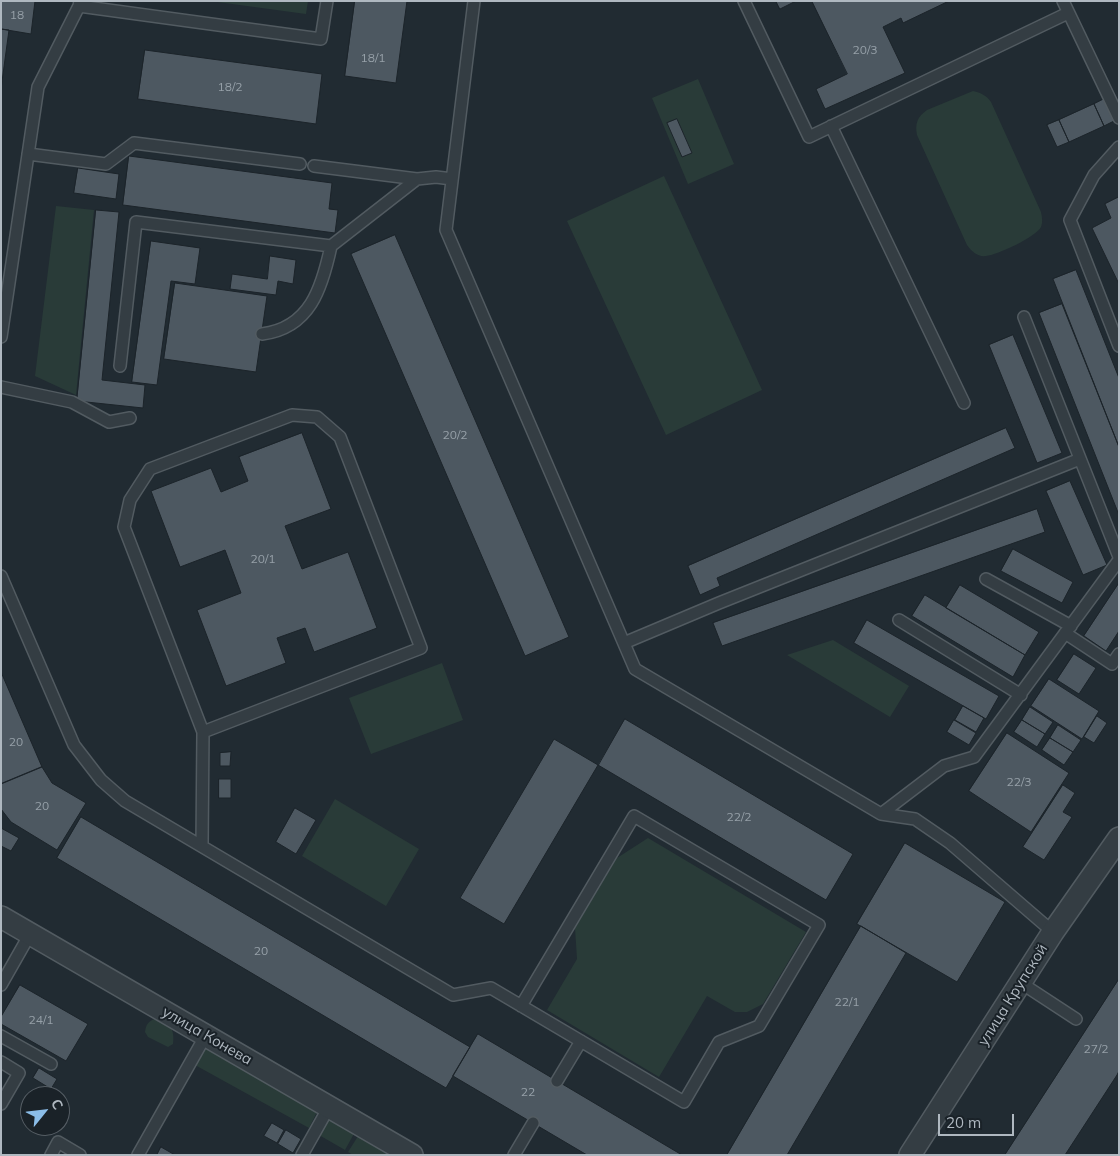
<!DOCTYPE html>
<html>
<head>
<meta charset="utf-8">
<style>
  body { margin:0 }
  #map { position:relative; width:1120px; height:1156px; overflow:hidden; background:#212b32; font-family:Mulish,sans-serif }
  canvas { display:block }
  .frame { position:absolute; inset:0; border:2px solid #afb8c0; pointer-events:none }
  .north { position:absolute; left:20px; top:1086px; width:50px; height:50px; box-sizing:border-box; background:#1a2228; border:1px solid #565e65; border-radius:50%; rotate:61deg; font-size:14px; font-weight:700; line-height:20px; text-align:center; color:#afb8c0 }
  .north::after { content:''; display:block; margin:auto; width:18px; height:22px; background:#8bbde8; clip-path:polygon(50% 0,100% 100%,50% 72%,0 100%) }
  .scale { position:absolute; left:938px; top:1114px; width:76px; height:22px; box-sizing:border-box; border:2px solid #afb8c0; border-top:0; padding-left:6px; font-size:15px; line-height:18px; white-space:nowrap; color:#afb8c0; -webkit-text-stroke:4px #1a2228; paint-order:stroke }
</style>
</head>
<body>
<div id="map">
<canvas width="1120" height="1156"></canvas>
<div class="frame"></div>
<div class="north">С</div>
<div class="scale">20 m</div>
</div>
<script>
const g = document.querySelector('canvas').getContext('2d');
g.lineJoin = 'round';
function fill(path, color) { g.fillStyle = color; g.fill(path, 'evenodd'); }
function stroke(path, color, width, dash) { g.strokeStyle = color; g.lineWidth = width; g.lineCap = dash ? 'butt' : 'round'; g.setLineDash(dash || []); g.stroke(path); }
function label(font, color, halo, rows, align = 'center') {
  g.font = font + ' Mulish,sans-serif'; g.lineWidth = 4; g.setLineDash([]); g.textBaseline = 'middle'; g.strokeStyle = halo; g.fillStyle = color; for (const [text, x, y, turn = 0] of rows) {
    g.save(); g.translate(x, y); g.rotate((+turn || 0) * Math.PI / 180); g.textAlign = isNaN(turn) ? turn : align; if (halo) g.strokeText(text, 0, 0); g.fillText(text, 0, 0); g.restore();
  }
}
const green = new Path2D(`
  M210 1H308L306 14Z
  M698 79 734 164 688 184 652 98Z
  M973 91C981 93 986 95 991 102L1041 212C1042 217 1043 222 1041 227 1036 237 997 255 986 256 978 257 972 252 967 245L917 135C915 124 917 117 927 110Z
  M664 176 762 390 666 435 567 221Z
  M56 206 94 210 76 395 35 376Z
  M833 640 909 686 890 717 787 655Z
  M442 663 463 720 371 754 349 698Z
  M335 799 419 849 386 906 302 856Z
  M648 838 806 932 763 1004 747 1012H735L707 996 659 1077 547 1010 577 959 575 928 617 858Z
  M155 1019C170 1022 175 1029 173 1044L168 1047 148 1037 145 1032C146 1025 148 1021 155 1019Z
  M207 1049 317 1112 309 1128 195 1065 202 1051Z
  M330 1116 356 1130 345 1150 319 1135Z
  M360 1133 397 1155H353L348 1152Z`);
const building = new Path2D(`
  M1 1H35L31 34 1 29Z
  M355 1H407L396 83 345 76Z
  M776 1H796L780 9Z
  M812 1H949L903 23 901 18 883 27 905 73 825 109 816 89 847 74Z
  M1 29 9 30 1 89Z
  M145 50 322 74 316 124 138 99Z
  M1104 99 1114 121 1104 126 1094 104Z
  M1094 104 1104 126 1069 142 1059 120Z
  M677 119 692 153 682 157 667 123Z
  M1059 120 1069 142 1057 147 1047 125Z
  M129 156 332 183 329 209 338 210 335 233 123 205Z
  M78 168 119 174 116 199 74 193Z
  M1119 197V284L1092 228 1111 218 1105 204Z
  M96 210 119 212 102 380 145 385 143 408 77 401Z
  M395 235 569 637 525 656 351 254Z
  M151 241 200 248 195 284 171 281 157 385 132 382Z
  M270 256 296 260 293 284 278 281 276 295 230 289 232 274 267 279Z
  M1076 270 1119 378V447L1053 279Z
  M175 283 267 296 256 372 164 359Z
  M1062 304 1119 447V515L1039 313Z
  M1013 335 1062 453 1037 463 989 345Z
  M1006 428 1015 448 717 578 720 586 700 595 688 566Z
  M302 433 331 509 285 526 302 569 348 552 377 628 314 652 305 628 277 638 286 663 226 686 197 610 241 593 225 550 180 567 151 491 211 468 221 492 248 481 239 457Z
  M1070 481 1107 565 1083 575 1046 491Z
  M1037 509 1045 532 722 646 713 623Z
  M1013 549 1073 582 1062 603 1001 571Z
  M1119 583V631L1106 651 1084 636Z
  M960 585 1039 632 1025 655 946 608Z
  M925 595 1025 655 1013 677 912 616Z
  M867 620 999 696 986 719 854 643Z
  M1074 654 1096 668 1079 694 1057 680Z
  M1 672 42 767 1 784Z
  M1049 679 1099 711 1082 739 1031 706Z
  M963 706 984 718 976 732 955 720Z
  M1030 707 1053 722 1045 734 1022 720Z
  M1097 716 1107 723 1094 743 1084 737Z
  M625 719 853 854 826 900 598 765 504 924 460 898 554 739 598 765Z
  M954 720 976 733 969 745 947 732Z
  M1022 720 1045 734 1037 747 1014 732Z
  M1058 725 1081 740 1073 752 1050 738Z
  M1007 733 1069 773 1031 832 969 791Z
  M1050 738 1073 752 1064 765 1042 750Z
  M231 752 230 766H220V753Z
  M42 767 52 783 86 803 57 850 11 822 1 809V784Z
  M219 779H231V798H219Z
  M1063 785 1075 793 1063 812 1072 817 1044 860 1023 847Z
  M295 808 316 820 296 854 276 842Z
  M81 817 470 1047 446 1088 57 858Z
  M1 828 19 838 11 851 1 846Z
  M905 843 1005 902 957 982 857 924Z
  M861 926 906 953 787 1155H727Z
  M1119 979V1071L1117 1075 1065 1155H1005Z
  M20 985 88 1024 66 1061 1 1024V1017Z
  M478 1034 682 1155H587L453 1076Z
  M39 1068 57 1079 51 1089 33 1078Z
  M272 1123 284 1130 277 1143 264 1136Z
  M286 1130 301 1139 293 1153 278 1144Z
  M161 1147 175 1155H157Z`);
const lane = new Path2D(`
  M474 1 446 230 635 669 881 814 915 819 950 843 1053 932
  M744 1 809 137 1068 13
  M1063 1 1119 118
  M79 6 321 39 327 1
  M831 126 964 403
  M1119 147 1094 175 1070 220 1119 346
  M28 154 106 164 134 143 300 164
  M314 166 417 179
  M1024 317 1119 557
  M262 334C310 328 322 288 331 246
  M1 337 38 87 79 6 80 1
  M120 366 136 222 331 246 417 179 436 177 452 179
  M1 387 72 402 109 422 130 418
  M1 576 74 745 101 780 125 801 453 995 491 988 684 1102 719 1042 759 1026 819 925 634 816 521 1006
  M986 579 1071 626
  M899 620 1021 695
  M1065 633 1112 664 1119 654
  M624 643 719 603 1080 459
  M881 814 944 766 974 757 1119 560
  M202 846 203 732 124 527 130 500 150 469 292 415 317 417 340 437 421 648 203 732
  M1021 983 1076 1019
  M1 985 30 934
  M1 1036 51 1064
  M1 1062 19 1073 1 1104
  M557 1081 581 1041
  M51 1155 58 1142 80 1155
  M138 1155 206 1035
  M302 1155 329 1107
  M514 1155 533 1123`);
const street = new Path2D(`
  M1 917 412 1155
  M910 1155 1053 932 1119 838`);
const numberNames = [
  ["18",17,15],
  ["20/3",865,50],
  ["18/1",373,58],
  ["18/2",230,87],
  ["20/2",455,435],
  ["20/1",263,559],
  ["20",16,742],
  ["22/3",1019,782],
  ["20",42,806],
  ["22/2",739,817],
  ["20",261,951],
  ["22/1",847,1002],
  ["24/1",41,1020],
  ["27/2",1096,1049],
  ["22",528,1092]
];
const streetNames = [
  ["улица Крупской",1013,995,-58],
  ["улица Конева",207,1036,30]
];
fill(green, '#293b38');
fill(building, '#4d5861');
stroke(building, '#1c242a', 1);
stroke(lane, '#525b61', 14);
stroke(street, '#525b61', 24);
stroke(lane, '#343d43', 11);
stroke(street, '#343d43', 21);
label('12px', '#96a0a8', null, numberNames);
label('15px', '#afb8c0', '#1a2228', streetNames);
</script>
</body>
</html>
